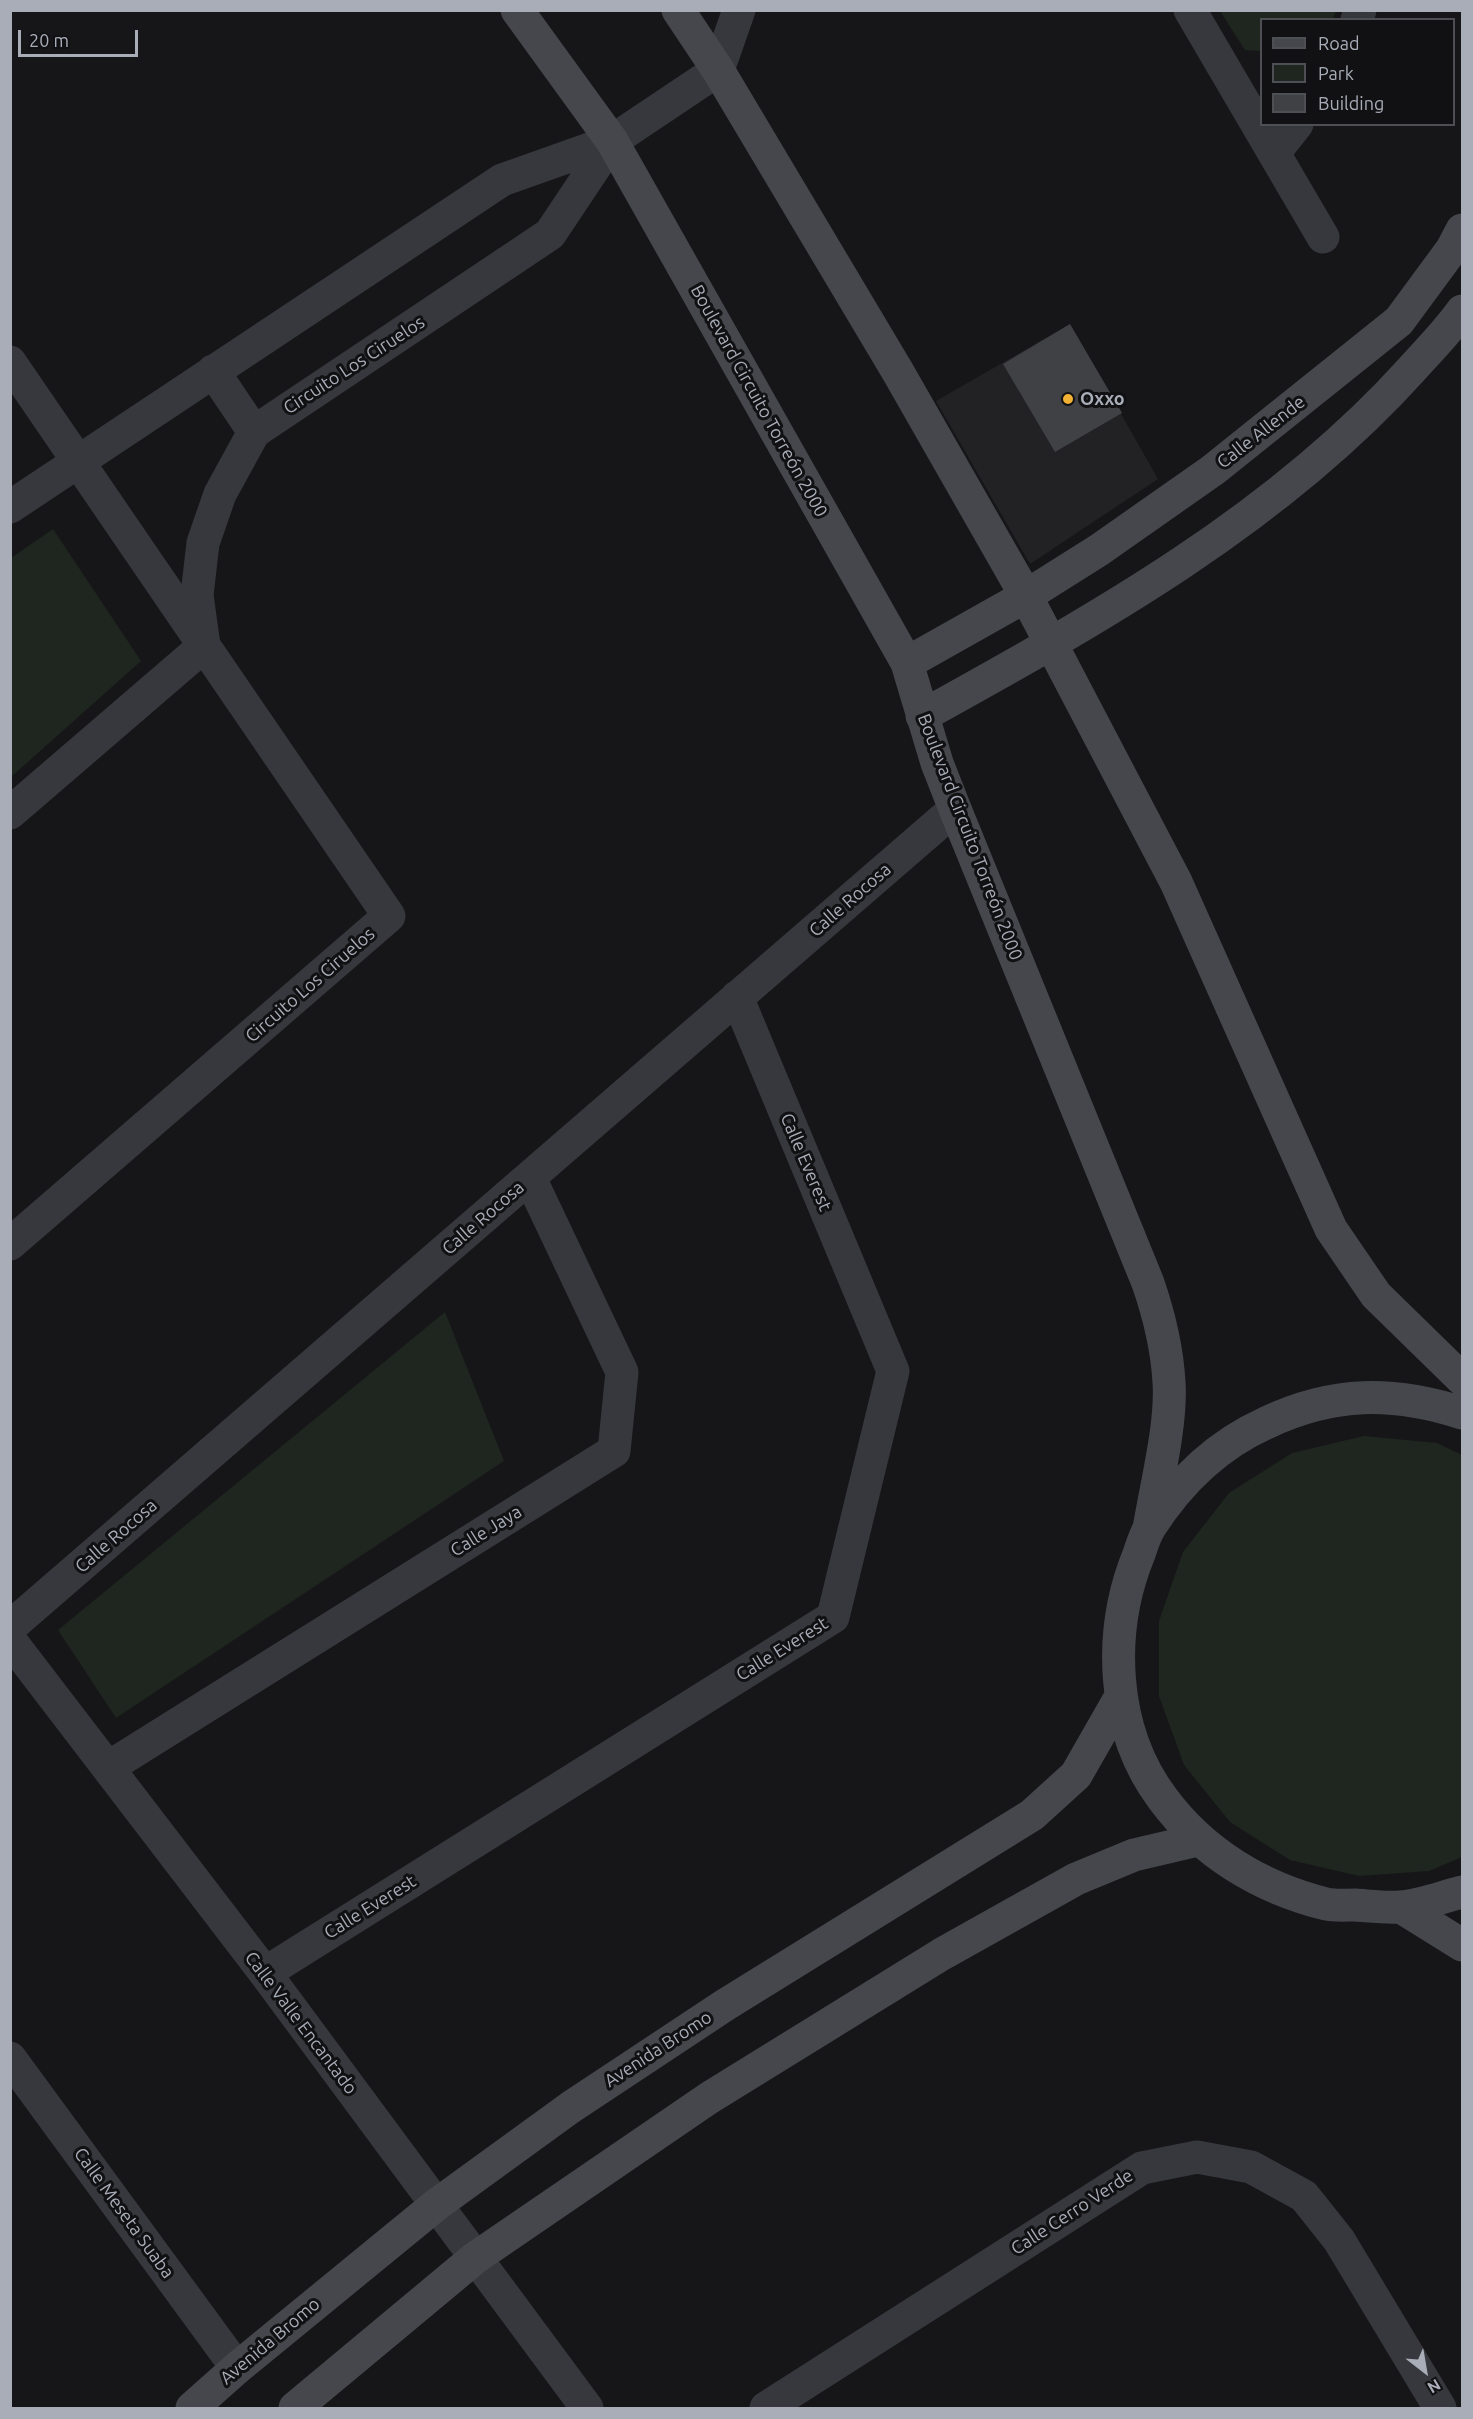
<!DOCTYPE html>
<html>
<head>
<meta charset="utf-8">
<style>
  body { margin:0 }
  #map { position:relative; width:1473px; height:2419px; overflow:hidden; background:#161618; font-family:Ubuntu,sans-serif }
  canvas { display:block }
  .frame { position:absolute; inset:0; border:12px solid #a8adb8; pointer-events:none }
  .legend { position:absolute; left:1260px; top:18px; width:195px; height:108px; box-sizing:border-box; background:#111113; border:2px solid #4d4f55; margin:0; padding:8px 10px; list-style:none; font-size:18px; color:#a8adb8 }
  .legend li { display:flex; align-items:center; gap:12px; height:30px }
  .legend b { width:30px; border:2px solid #4d4f55 }
  .north { position:absolute; left:1395px; top:2341px; width:60px; height:60px; -webkit-text-stroke:4px #111113; paint-order:stroke; rotate:149deg; font-size:16px; font-weight:700; line-height:24px; text-align:center; color:#a8adb8 }
  .north::after { content:''; display:block; margin:auto; width:21px; height:27px; background:#a8adb8; clip-path:polygon(50% 0,100% 100%,50% 72%,0 100%) }
  .scale { position:absolute; left:18px; top:30px; width:120px; height:27px; box-sizing:border-box; border:3px solid #a8adb8; border-top:0; padding-left:8px; font-size:18px; line-height:21px; white-space:nowrap; color:#a8adb8; -webkit-text-stroke:4px #111113; paint-order:stroke }
</style>
</head>
<body>
<div id="map">
<canvas width="1473" height="2419"></canvas>
<div class="frame"></div>
<ul class="legend">
<li><b style="height:8px;background:#45474d"></b>Road</li>
<li><b style="height:16px;background:#1e261f"></b>Park</li>
<li><b style="height:16px;background:#404145"></b>Building</li>
</ul>
<div class="north">N</div>
<div class="scale">20 m</div>
</div>
<script>
const g = document.querySelector('canvas').getContext('2d');
g.lineJoin = 'round';
function fill(path, color) { g.fillStyle = color; g.fill(path, 'evenodd'); }
function stroke(path, color, width, dash) { g.strokeStyle = color; g.lineWidth = width; g.lineCap = dash ? 'butt' : 'round'; g.setLineDash(dash || []); g.stroke(path); }
function label(font, color, halo, rows, align = 'center') {
  g.font = font + ' Ubuntu,sans-serif'; g.lineWidth = 6; g.setLineDash([]); g.textBaseline = 'middle'; g.strokeStyle = halo; g.fillStyle = color; for (const [text, x, y, turn = 0] of rows) {
    g.save(); g.translate(x, y); g.rotate((+turn || 0) * Math.PI / 180); g.textAlign = isNaN(turn) ? turn : align; if (halo) g.strokeText(text, 0, 0); g.fillText(text, 0, 0); g.restore();
  }
}
const built = new Path2D(`
  M1070 324 1158 479 1030 564 936 401Z`);
const green = new Path2D(`
  M1220 11H1336L1333 19 1262 20 1261 51 1245 50Z
  M53 529 141 661 11 777V558Z
  M445 1312 504 1461 116 1718 58 1630Z
  M1364 1436 1437 1443 1462 1455V1857L1429 1871 1359 1876 1290 1860 1230 1822 1184 1765 1159 1696V1621L1183 1552 1229 1493 1292 1453Z`);
const building = new Path2D(`
  M1070 324 1122 413 1055 452 1003 364Z`);
const street = new Path2D(`
  M1190 10 1323 237
  M1357 20 1360 10
  M1274 153 1297 124
  M10 362 389 916 10 1244
  M213 371 254 432
  M10 507 502 180 612 141 718 70 739 10
  M10 813 204 646 197 595 203 543 220 494 254 432 550 234 612 141
  M10 1627 955 809
  M10 1640 265 1973 587 2408
  M109 1767 614 1451 622 1372 530 1178
  M265 1973 833 1617 893 1371 737 997
  M10 2058 237 2368
  M766 2408 1142 2168 1197 2157 1251 2167 1304 2196 1339 2240 1440 2408`);
const secondary = new Path2D(`
  M517 10 612 141 907 663 937 763 955 809 1148 1283C1159 1315 1167 1347 1169 1382 1172 1424 1156 1486 1149 1529
  M678 10 718 70 898 372 1026 596 1176 882 1331 1229 1376 1295 1462 1379
  M907 663 1026 596 1099 550 1213 470 1399 321 1452 249 1462 230
  M922 716C1097 619 1276 520 1412 369 1429 350 1447 332 1462 311
  M1462 1413C1393 1391 1333 1391 1266 1423 1217 1445 1179 1482 1150 1527 1145 1535 1142 1545 1139 1554 1107 1632 1111 1730 1163 1799 1203 1853 1261 1888 1326 1904 1335 1906 1346 1905 1355 1905 1370 1906 1385 1908 1400 1907 1420 1906 1442 1897 1462 1892
  M1401 1907 1462 1945
  M192 2408 237 2368 436 2205 571 2107 725 2005 1032 1815 1076 1775 1120 1698
  M295 2408 475 2258 709 2098 942 1954 1076 1879 1134 1855 1198 1840`);
const markers = [
  [1068,399,6,"#f2b134"]
];
const streetNames = [
  ["Circuito Los Ciruelos",354,365,-33],
  ["Boulevard Circuito Torreón 2000",759,401,61],
  ["Calle Allende",1261,432,-38],
  ["Boulevard Circuito Torreón 2000",970,837,69],
  ["Calle Rocosa",850,900,-41],
  ["Circuito Los Ciruelos",310,985,-41],
  ["Calle Everest",806,1162,67],
  ["Calle Rocosa",483,1218,-41],
  ["Calle Jaya",486,1531,-32],
  ["Calle Rocosa",116,1536,-41],
  ["Calle Everest",782,1649,-32],
  ["Calle Everest",370,1907,-32],
  ["Calle Valle Encantado",301,2023,53],
  ["Avenida Bromo",658,2049,-33],
  ["Calle Cerro Verde",1072,2212,-33],
  ["Calle Meseta Suaba",124,2213,54],
  ["Avenida Bromo",270,2341,-40]
];
const poiNames = [
  ["Oxxo",1080,399]
];
fill(built, '#222225');
fill(green, '#1e261f');
fill(building, '#404145');
stroke(street, '#37383d', 33);
stroke(secondary, '#45474d', 33);
for (const [x, y, r, color] of markers) { const dot = new Path2D(); dot.arc(x, y, r, 0, 2 * Math.PI); g.fillStyle = color; g.fill(dot); stroke(dot, '#111113', 2); }
label('18px', '#a8adb8', '#111113', streetNames);
label('bold 18px', '#a8adb8', '#111113', poiNames, 'left');
</script>
</body>
</html>
